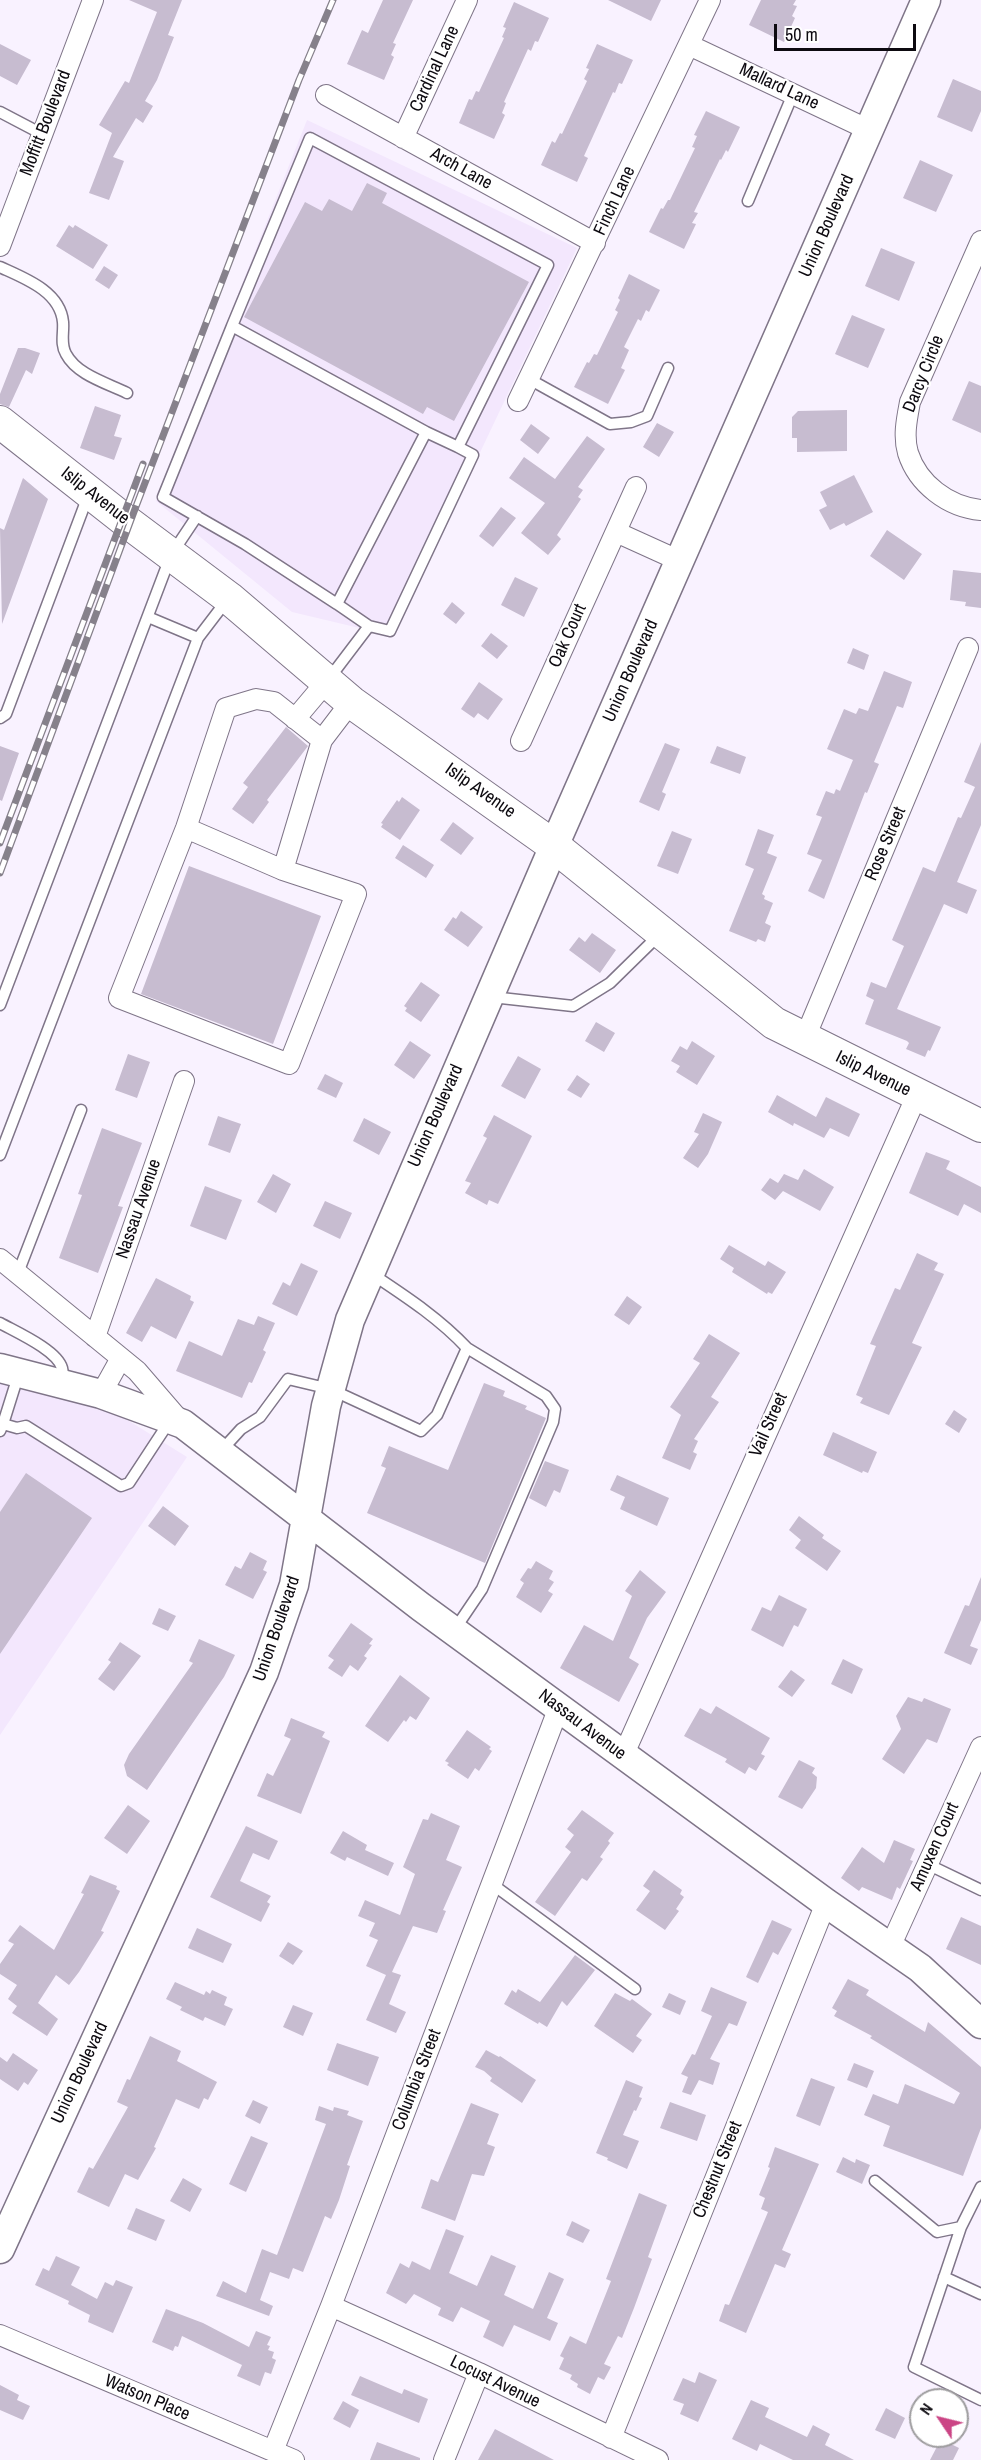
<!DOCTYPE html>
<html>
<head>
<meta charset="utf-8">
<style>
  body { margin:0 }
  #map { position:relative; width:981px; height:2460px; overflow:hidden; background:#f9f2ff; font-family:"Archivo Narrow",sans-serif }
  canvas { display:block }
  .north { position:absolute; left:909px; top:2388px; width:60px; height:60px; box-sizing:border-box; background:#fff; border:2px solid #9e9d9f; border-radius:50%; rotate:305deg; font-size:16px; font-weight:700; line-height:24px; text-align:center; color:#0d0a10 }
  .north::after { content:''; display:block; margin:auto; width:21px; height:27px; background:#cb4585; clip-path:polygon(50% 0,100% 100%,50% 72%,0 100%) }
  .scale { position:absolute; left:774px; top:24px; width:142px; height:27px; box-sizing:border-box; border:3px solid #0d0a10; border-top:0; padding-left:8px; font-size:18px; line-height:21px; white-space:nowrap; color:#0d0a10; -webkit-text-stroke:4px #fff; paint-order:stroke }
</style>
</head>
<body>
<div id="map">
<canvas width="981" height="2460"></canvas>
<div class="north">N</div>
<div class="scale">50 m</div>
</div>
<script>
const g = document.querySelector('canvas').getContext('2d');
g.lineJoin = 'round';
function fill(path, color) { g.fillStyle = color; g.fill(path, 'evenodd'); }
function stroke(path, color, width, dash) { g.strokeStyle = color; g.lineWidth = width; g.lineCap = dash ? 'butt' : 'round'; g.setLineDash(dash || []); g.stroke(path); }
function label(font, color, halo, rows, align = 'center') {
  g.font = font + ' "Archivo Narrow",sans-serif'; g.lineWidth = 4.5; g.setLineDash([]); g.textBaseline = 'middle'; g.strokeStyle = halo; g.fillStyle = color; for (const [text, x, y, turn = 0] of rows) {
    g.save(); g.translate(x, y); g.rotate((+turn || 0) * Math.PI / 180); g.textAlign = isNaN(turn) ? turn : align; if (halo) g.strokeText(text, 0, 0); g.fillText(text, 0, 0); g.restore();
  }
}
const built = new Path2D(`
  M307 120 577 248 393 636 292 612 156 501Z
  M0 1380 113 1411 187 1457 0 1735Z`);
const building = new Path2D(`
  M129 0H182L168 35 174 37 157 80 145 101 153 106 143 123 136 118 113 157 124 161 109 200 89 193 112 133 99 125 125 81 129 83 157 12Z
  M383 0H413L393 43 396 44 391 55 394 57 384 80 347 64 362 30 368 33Z
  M608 0H661L651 21Z
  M761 0H796L793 5 797 6 792 16 795 18 784 42 749 25Z
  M514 2 549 18 538 42 535 41 531 51 528 49 504 102 506 103 502 113 505 115 494 139 459 123 469 99 472 100 476 91 479 92 504 38 502 37 506 28 503 27Z
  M0 44 31 60 17 85 0 76Z
  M597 44 633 60 622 84 619 83 615 93 613 92 584 156 588 158 577 182 541 165 552 141 555 143 560 133 562 134 587 81 584 79 589 69 586 68Z
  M953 79 981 91V111L972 132 937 117Z
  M706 111 740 127 728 152 726 150 721 160 720 159 694 212 698 213 692 223 696 224 684 249 649 232 661 208 663 209 668 200H670L695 148 692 147 697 136 694 135Z
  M920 160 953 175 936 212 903 198Z
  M367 183 387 193 382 203 529 282 454 421 427 407 423 414 244 317 305 202 322 211 329 199 352 211Z
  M69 225 73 228 75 225 108 245 93 269 56 246Z
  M881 248 915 262 899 301 865 286Z
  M104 266 118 275 109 289 95 280Z
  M629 274 660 290 649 312 646 310 641 321 638 319 624 347 629 350 621 368 625 370 608 404 574 387 587 362 589 363 594 354 597 355 618 312 615 310 620 300 618 298Z
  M852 315 885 329 868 368 835 354Z
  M18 348H25L40 353 32 374 26 370 9 407 0 404V394Z
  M969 381 981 386V433L952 420Z
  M95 406 121 415 114 436 122 438 114 460 80 448Z
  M847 410V451L797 452V438H792V417L798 411Z
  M657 423 674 432 659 457 643 447Z
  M531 424 550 438 538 454 520 440Z
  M587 436 605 449 578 487 583 490 578 497 581 499 557 535 561 539 548 555 521 533 545 503 509 478 524 457 555 479Z
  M854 475 873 512 846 526 844 523 830 530 819 510 827 506 820 492Z
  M23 478 48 499 2 624 0 528 4 530Z
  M501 507 516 518 493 547 479 536Z
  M887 530 922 554 904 580 870 556Z
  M953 570 981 573V608L965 606 966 602 950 600Z
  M515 577 538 588 524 617 501 605Z
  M452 602 465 613 456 624 443 614Z
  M491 633 508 646 497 659 481 646Z
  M853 648 869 655 864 670 847 663Z
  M884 671 912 682 903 708 897 706 874 762 879 764 867 793 865 792 824 899 808 891 822 860 807 854 822 817 816 815 826 791 834 794 836 789 840 791 853 760 827 749 844 709 856 714 859 708 868 711Z
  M479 682 503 699 488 720 478 713 474 718 461 709Z
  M286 727 308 746 267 800 269 802 253 824 232 809 248 787 243 783Z
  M981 742V825L957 882 977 890 967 914 944 904 897 1009 941 1027 930 1051 928 1050 925 1057 906 1049 909 1043 907 1041 865 1024 874 1000 866 996 871 982 886 988 904 946 892 940 923 867 935 872 958 817 961 818 975 787 964 782Z
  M665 743 680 749 662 792 666 794 659 811 639 802Z
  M0 746 19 753 2 801 0 800Z
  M717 746 746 757 740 774 710 763Z
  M402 797 420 810 400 840 381 827 383 824 381 823 397 800 399 802Z
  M453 822 474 838 461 855 440 840Z
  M758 829 774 835 767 853 777 857 762 894 765 896 764 899 773 903 765 923 771 926 765 942 758 939 756 942 729 931 754 869 745 865Z
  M672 831 692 839 678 874 657 866Z
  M403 845 434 865 426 878 395 858Z
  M189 866 321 916 273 1044 141 994Z
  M461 911 483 927 468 947 444 930 453 917 456 919Z
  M592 933 616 950 600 973 569 950 579 937 585 942Z
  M421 982 440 995 421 1022 405 1011 407 1008 404 1006Z
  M596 1022 615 1033 604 1052 585 1041Z
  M410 1041 431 1055 414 1079 394 1065Z
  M692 1041 715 1056 697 1085 676 1072 680 1066 671 1061 680 1046 687 1050Z
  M128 1054 150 1062 137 1098 115 1090Z
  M518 1056 541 1069 525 1099 501 1086Z
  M325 1074 343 1083 336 1098 317 1089Z
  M577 1075 590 1084 581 1098 567 1090Z
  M777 1095 816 1117 826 1097 860 1114 849 1137 830 1128 824 1138 794 1123 793 1126 768 1112Z
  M703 1113 722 1122 708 1154 698 1168 683 1158 699 1134 694 1132Z
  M494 1115 532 1136 498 1204 489 1200 487 1205 465 1193 471 1183 465 1181 487 1138 483 1136Z
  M218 1116 241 1124 230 1153 208 1145Z
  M364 1118 391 1132 379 1155 353 1141Z
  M102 1128 142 1143 118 1206 123 1207 98 1273 59 1258 82 1195 78 1194Z
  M926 1152 950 1161 946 1169 981 1187V1213L964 1204 958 1216 909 1193Z
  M804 1169 834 1187 820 1211 783 1191 775 1200 761 1190 770 1178 778 1183 784 1174 798 1180Z
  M273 1174 291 1184 276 1213 257 1202Z
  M205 1186 242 1200 226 1240 190 1226Z
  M325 1201 352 1213 340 1239 313 1226Z
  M729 1245 765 1266 768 1261 786 1272 772 1294 768 1292 767 1294 732 1272 734 1268 720 1259Z
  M917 1253 938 1263 934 1270 944 1274 912 1343 922 1347 889 1415 860 1403 863 1398 856 1395 876 1346 870 1344 895 1288 900 1290Z
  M301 1263 318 1271 297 1316 272 1304 283 1282 290 1286Z
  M156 1278 191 1296 190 1300 194 1302 176 1339 151 1326 142 1342 126 1333Z
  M627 1296 642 1307 629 1325 614 1315Z
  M258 1316 275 1323 263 1350 266 1352 252 1383 249 1382 242 1398 176 1371 189 1341 222 1356 238 1319 254 1325Z
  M709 1334 740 1353 711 1397 719 1402 694 1439 698 1441 693 1452 697 1454 690 1470 662 1458 681 1415 670 1407 700 1363 693 1359Z
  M484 1383 505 1391 503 1396 527 1406 525 1409 546 1418 485 1563 367 1513 386 1468 381 1466 389 1446 448 1470Z
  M954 1410 967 1419 959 1433 945 1424Z
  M833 1432 877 1452 868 1473 863 1471 862 1473 823 1455Z
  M545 1461 569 1470 560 1493 554 1490 546 1507 529 1498Z
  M26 1473 92 1518 0 1654V1512Z
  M617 1475 669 1498 657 1526 620 1509 625 1497 610 1490Z
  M163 1506 189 1526 175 1546 148 1526Z
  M799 1516 824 1535 822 1538 841 1551 827 1571 795 1548 801 1540 789 1530Z
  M250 1552 267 1561 263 1570 267 1572 253 1599 225 1585 235 1566 241 1569Z
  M536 1561 553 1571 549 1579 554 1582 548 1591 553 1594 541 1613 516 1597 524 1583 520 1580 528 1568 531 1569Z
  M640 1570 666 1592 647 1618 629 1658 639 1664 619 1702 560 1668 584 1625 613 1641 632 1596 625 1591Z
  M981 1577V1620L970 1646 978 1649 971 1665 944 1653 965 1605 969 1606Z
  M779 1595 807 1609 798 1627 794 1625 783 1647 751 1630 762 1607 771 1611Z
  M159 1608 176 1616 168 1631 152 1624Z
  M351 1623 373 1639 369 1644 372 1645 364 1656 367 1658 358 1671 350 1665 342 1677 328 1668 334 1660 328 1656Z
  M199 1639 235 1655 224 1677 147 1790 127 1776 124 1765 129 1754 193 1663 189 1661Z
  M120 1642 141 1656 114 1691 98 1679 111 1662 108 1660Z
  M843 1659 863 1669 852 1694 831 1684Z
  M791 1670 805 1680 792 1697 778 1687Z
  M400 1675 430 1698 416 1720 410 1716 406 1722 404 1720 388 1742 365 1726Z
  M908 1697 922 1702 924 1698 951 1709 937 1743 927 1739 904 1774 882 1759 901 1729 896 1716Z
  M716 1706 770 1738 761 1754 765 1756 756 1771 749 1767 745 1774 725 1762 727 1759 684 1736 700 1708 711 1714Z
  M291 1718 325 1732 322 1737 330 1741 301 1814 257 1796 267 1773 273 1776 291 1739 284 1736Z
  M467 1730 491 1747 489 1749 492 1751 479 1771 475 1768 468 1779 447 1765 449 1763 445 1761Z
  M799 1760 815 1768 812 1773 817 1777 816 1788 802 1809 778 1797Z
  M128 1805 150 1821 127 1854 104 1838Z
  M582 1810 614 1833 608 1841 610 1843 600 1857 603 1859 587 1881 582 1878 555 1916 535 1902 571 1852 565 1847 574 1835 567 1829Z
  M431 1813 460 1826 446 1860 462 1867 443 1910 446 1911 437 1933 413 1926 392 1972 401 1975 389 2004 406 2012 396 2033 366 2020 386 1975 366 1966 378 1940 369 1936 375 1923 358 1916 365 1900 400 1915 415 1874 403 1867 423 1819 428 1820Z
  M246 1826 278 1841 269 1860 253 1853 240 1881 271 1896 267 1902 270 1904 261 1922 210 1897Z
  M343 1831 367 1845 365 1850 394 1863 388 1876 347 1857 345 1861 330 1853Z
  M894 1840 915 1849 910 1860 913 1861 900 1889 897 1887 892 1900 862 1887 859 1891 841 1878 862 1847 884 1863Z
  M654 1870 682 1890 680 1894 684 1897 676 1909 679 1911 665 1930 636 1910 650 1891 643 1886Z
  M90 1875 117 1886 116 1889 120 1891 101 1931 104 1932 79 1972 69 1985 56 1975 38 2003 58 2019 47 2036 12 2013 17 2006 8 1999 17 1985 0 1974V1964L14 1944 8 1941 20 1925 54 1950 84 1894 81 1893Z
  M961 1917 981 1926V1965L946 1949Z
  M772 1920 792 1929 778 1955 773 1952 758 1983 746 1977Z
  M197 1928 232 1944 223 1963 188 1948Z
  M288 1942 303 1951 293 1965 279 1956Z
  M575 1955 595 1970 567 2006 562 2001 547 2027 539 2022 538 2024 504 2004 512 1990 516 1993 518 1989 540 2002Z
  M848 1979 869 1990 866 1995 925 2032 928 2022 981 2067V2128L963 2176 883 2146 890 2126 864 2115 873 2094 898 2104 905 2084 954 2104 960 2093 870 2038 872 2036 834 2016 837 2011 832 2008Z
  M175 1982 204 1995 206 1991 210 1994 212 1990 227 1997 224 2005 233 2009 225 2026 205 2017 203 2021 180 2010 182 2007 166 1999Z
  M711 1987 747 2002 737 2026 729 2023 710 2059 720 2063 713 2085 699 2080 691 2095 682 2092 688 2077 681 2074 692 2054 695 2055 712 2016 701 2011Z
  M615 1993 630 2001 632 1999 652 2014 636 2036 642 2040 633 2053 594 2026Z
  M669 1993 686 2001 680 2015 662 2007Z
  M293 2005 313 2013 303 2036 283 2027Z
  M150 2036 181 2051 177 2061 217 2082 208 2100 204 2098 199 2109 176 2099 154 2147 156 2148 138 2180 125 2174 109 2207 77 2192 89 2167 93 2169 128 2107 117 2102 127 2079 130 2080Z
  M337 2043 379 2057 368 2086 327 2070Z
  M486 2050 499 2057 500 2056 536 2080 522 2103 490 2081 492 2078 484 2071 475 2067Z
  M13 2053 38 2070 28 2085 24 2082 18 2091 0 2079V2057L7 2062Z
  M854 2063 874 2071 867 2088 847 2080Z
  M811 2078 835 2087 820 2126 796 2116Z
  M626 2080 643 2087 639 2097 642 2098 636 2111 634 2110 623 2135 639 2141 627 2169 607 2160 608 2158 596 2153Z
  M253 2100 268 2107 260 2124 245 2116Z
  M670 2102 706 2115 697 2141 660 2128Z
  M471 2103 499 2114 487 2144 495 2147 484 2176 472 2174 455 2221 421 2208 431 2179 438 2182Z
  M319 2106 333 2111 334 2107 349 2111 347 2115 363 2121 347 2165 350 2166 339 2200 331 2219 325 2216 303 2272 293 2268 289 2279 270 2272 260 2300 273 2306 269 2316 216 2296 223 2281 246 2293 262 2249 277 2255 326 2124 315 2120Z
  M251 2136 268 2143 246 2192 229 2184Z
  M775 2147 819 2164 782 2250 791 2254 785 2268 775 2264 746 2333 719 2321 725 2304 729 2305 768 2212 761 2209 765 2198 759 2195 770 2168 768 2167Z
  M843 2157 855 2163 856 2159 870 2165 862 2184 836 2172Z
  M183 2178 202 2189 190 2212 170 2201Z
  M639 2193 667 2205 648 2257 652 2259 634 2308 622 2338 618 2336 604 2364 611 2367 604 2380 598 2377 590 2394 577 2387 578 2384 570 2379 572 2375 559 2369 564 2358 560 2356 570 2336 586 2344 611 2281 606 2279Z
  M136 2208 165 2220 156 2241 127 2229Z
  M572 2221 590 2230 583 2243 566 2235Z
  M446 2229 464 2236 449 2273 477 2286 491 2255 516 2266 504 2295 533 2309 549 2272 564 2279 547 2318 558 2323 550 2341 514 2325 503 2347 483 2337 490 2321 461 2307 453 2322 438 2315 441 2308 414 2294 406 2304 386 2293 400 2263 409 2268 412 2261 430 2270Z
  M56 2256 80 2267 71 2285 97 2299 105 2282 113 2286 116 2280 133 2287 113 2333 88 2322 90 2315 68 2304 69 2301 35 2285 43 2268 49 2271Z
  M166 2309 203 2323 249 2347 256 2331 271 2337 267 2345 270 2346 268 2350 274 2352 272 2358 276 2360 271 2374 265 2372 260 2386 237 2376 242 2365 182 2336 178 2347 175 2346 173 2351 152 2342Z
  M699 2372 717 2380 698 2422 680 2414 684 2404 673 2400 683 2378 695 2383Z
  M360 2376 402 2394 404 2389 428 2399 419 2423 351 2395Z
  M0 2385 19 2395 17 2400 30 2406 23 2420 0 2410Z
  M751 2400 769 2408 765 2417 807 2437 813 2425 830 2434 825 2445 854 2460H793L760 2444 757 2451 732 2439Z
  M343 2401 359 2410 350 2428 333 2419Z
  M886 2408 905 2418 895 2439 875 2430Z
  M495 2429 554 2460H478Z
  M941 2439 959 2448 953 2460H930Z
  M377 2442 420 2458V2460H370Z`);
const lane = new Path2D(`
  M0 112 42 134
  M748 201 793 94
  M0 267C24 278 60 291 63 322 64 333 60 344 66 354 77 375 107 383 127 393
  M232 326 310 138 548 265 458 447 426 432
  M529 379 610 424 631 422 647 416 668 368
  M337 604 245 544 163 497 232 326 426 432 337 604 369 626 390 631 473 455 458 447
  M148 617 198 638
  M328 680 369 626
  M0 718 6 714 88 496
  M492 997 573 1006 610 983 659 935
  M0 1005 171 555 197 516
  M0 1155 198 638 227 600
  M18 1273 81 1110
  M0 1323C16 1332 57 1350 62 1368 63 1372 63 1378 64 1382
  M0 1424H3L19 1373
  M0 1431 3 1424 17 1428 26 1426 121 1486 129 1483 169 1422
  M220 1452 241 1429 260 1417 288 1379 330 1389 421 1431 437 1415 467 1348C439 1318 405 1296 372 1274
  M455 1629 482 1589 553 1422 555 1409 546 1396 467 1348
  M927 1864 981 1890
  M492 1884 635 1989
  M875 2181 937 2232 961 2227 981 2187
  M961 2227 914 2367 981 2400
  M944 2277 981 2294`);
const street = new Path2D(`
  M689 45 869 130
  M326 95 595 243
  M403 138 467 0
  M981 241 910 402C907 418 903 436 908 453 918 484 948 507 981 510
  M0 246 93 0
  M518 401 710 0
  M616 532 680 561
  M295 719 327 681
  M521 741 636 487
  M186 828 283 870 356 894 289 1064 119 998 186 828 226 708 256 699 274 702 322 740
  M283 870 322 740 351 702
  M804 1040 968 648
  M0 1259 137 1371 181 1422
  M95 1337 184 1081
  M101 1394 121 1358
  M623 1756 917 1095
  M890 1947 981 1747
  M331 2306 479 2373 658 2460
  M0 2335 294 2460
  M611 2438 826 1903
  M273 2451 331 2306 559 1707
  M444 2460 479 2373`);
const secondary = new Path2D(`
  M0 1368 101 1394 183 1424 421 1607 826 1903 920 1968 981 2024
  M0 2249 264 1672 294 1585 326 1406 350 1320 554 846 926 0`);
const primary = new Path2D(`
  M0 422 122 518 229 598 351 702 554 846 774 1023 981 1126`);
const rail = new Path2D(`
  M0 843 143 464
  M0 873 135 509 299 80 333 0`);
const streetNames = [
  ["Cardinal Lane",435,69,-65],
  ["Mallard Lane",779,87,25],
  ["Moffitt Boulevard",46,123,-69],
  ["Arch Lane",461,169,29],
  ["Finch Lane",615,201,-65],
  ["Union Boulevard",827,226,-66],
  ["Darcy Circle",924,374,-68],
  ["Islip Avenue",95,496,38],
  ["Oak Court",568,636,-66],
  ["Union Boulevard",631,671,-66],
  ["Islip Avenue",480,791,35],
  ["Rose Street",886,844,-67],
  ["Islip Avenue",873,1074,26],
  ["Union Boulevard",436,1116,-66],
  ["Nassau Avenue",139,1209,-71],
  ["Vail Street",769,1425,-66],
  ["Union Boulevard",277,1629,-71],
  ["Nassau Avenue",582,1725,37],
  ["Amuxen Court",935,1847,-66],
  ["Union Boulevard",80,2073,-65],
  ["Columbia Street",417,2080,-69],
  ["Chestnut Street",718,2170,-68],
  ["Locust Avenue",495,2382,26],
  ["Watson Place",147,2398,23]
];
fill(built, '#f3e7fd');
fill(building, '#c7bcd0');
stroke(lane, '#7f7588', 13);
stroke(street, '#7f7588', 22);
stroke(secondary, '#7f7588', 31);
stroke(primary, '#7f7588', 34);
stroke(lane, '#fff', 10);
stroke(street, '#fff', 20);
stroke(secondary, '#fff', 28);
stroke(primary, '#fff', 32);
stroke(rail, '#86818b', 7);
stroke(rail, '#fff', 4.5, [14]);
label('18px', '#0d0a10', '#fff', streetNames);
</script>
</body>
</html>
